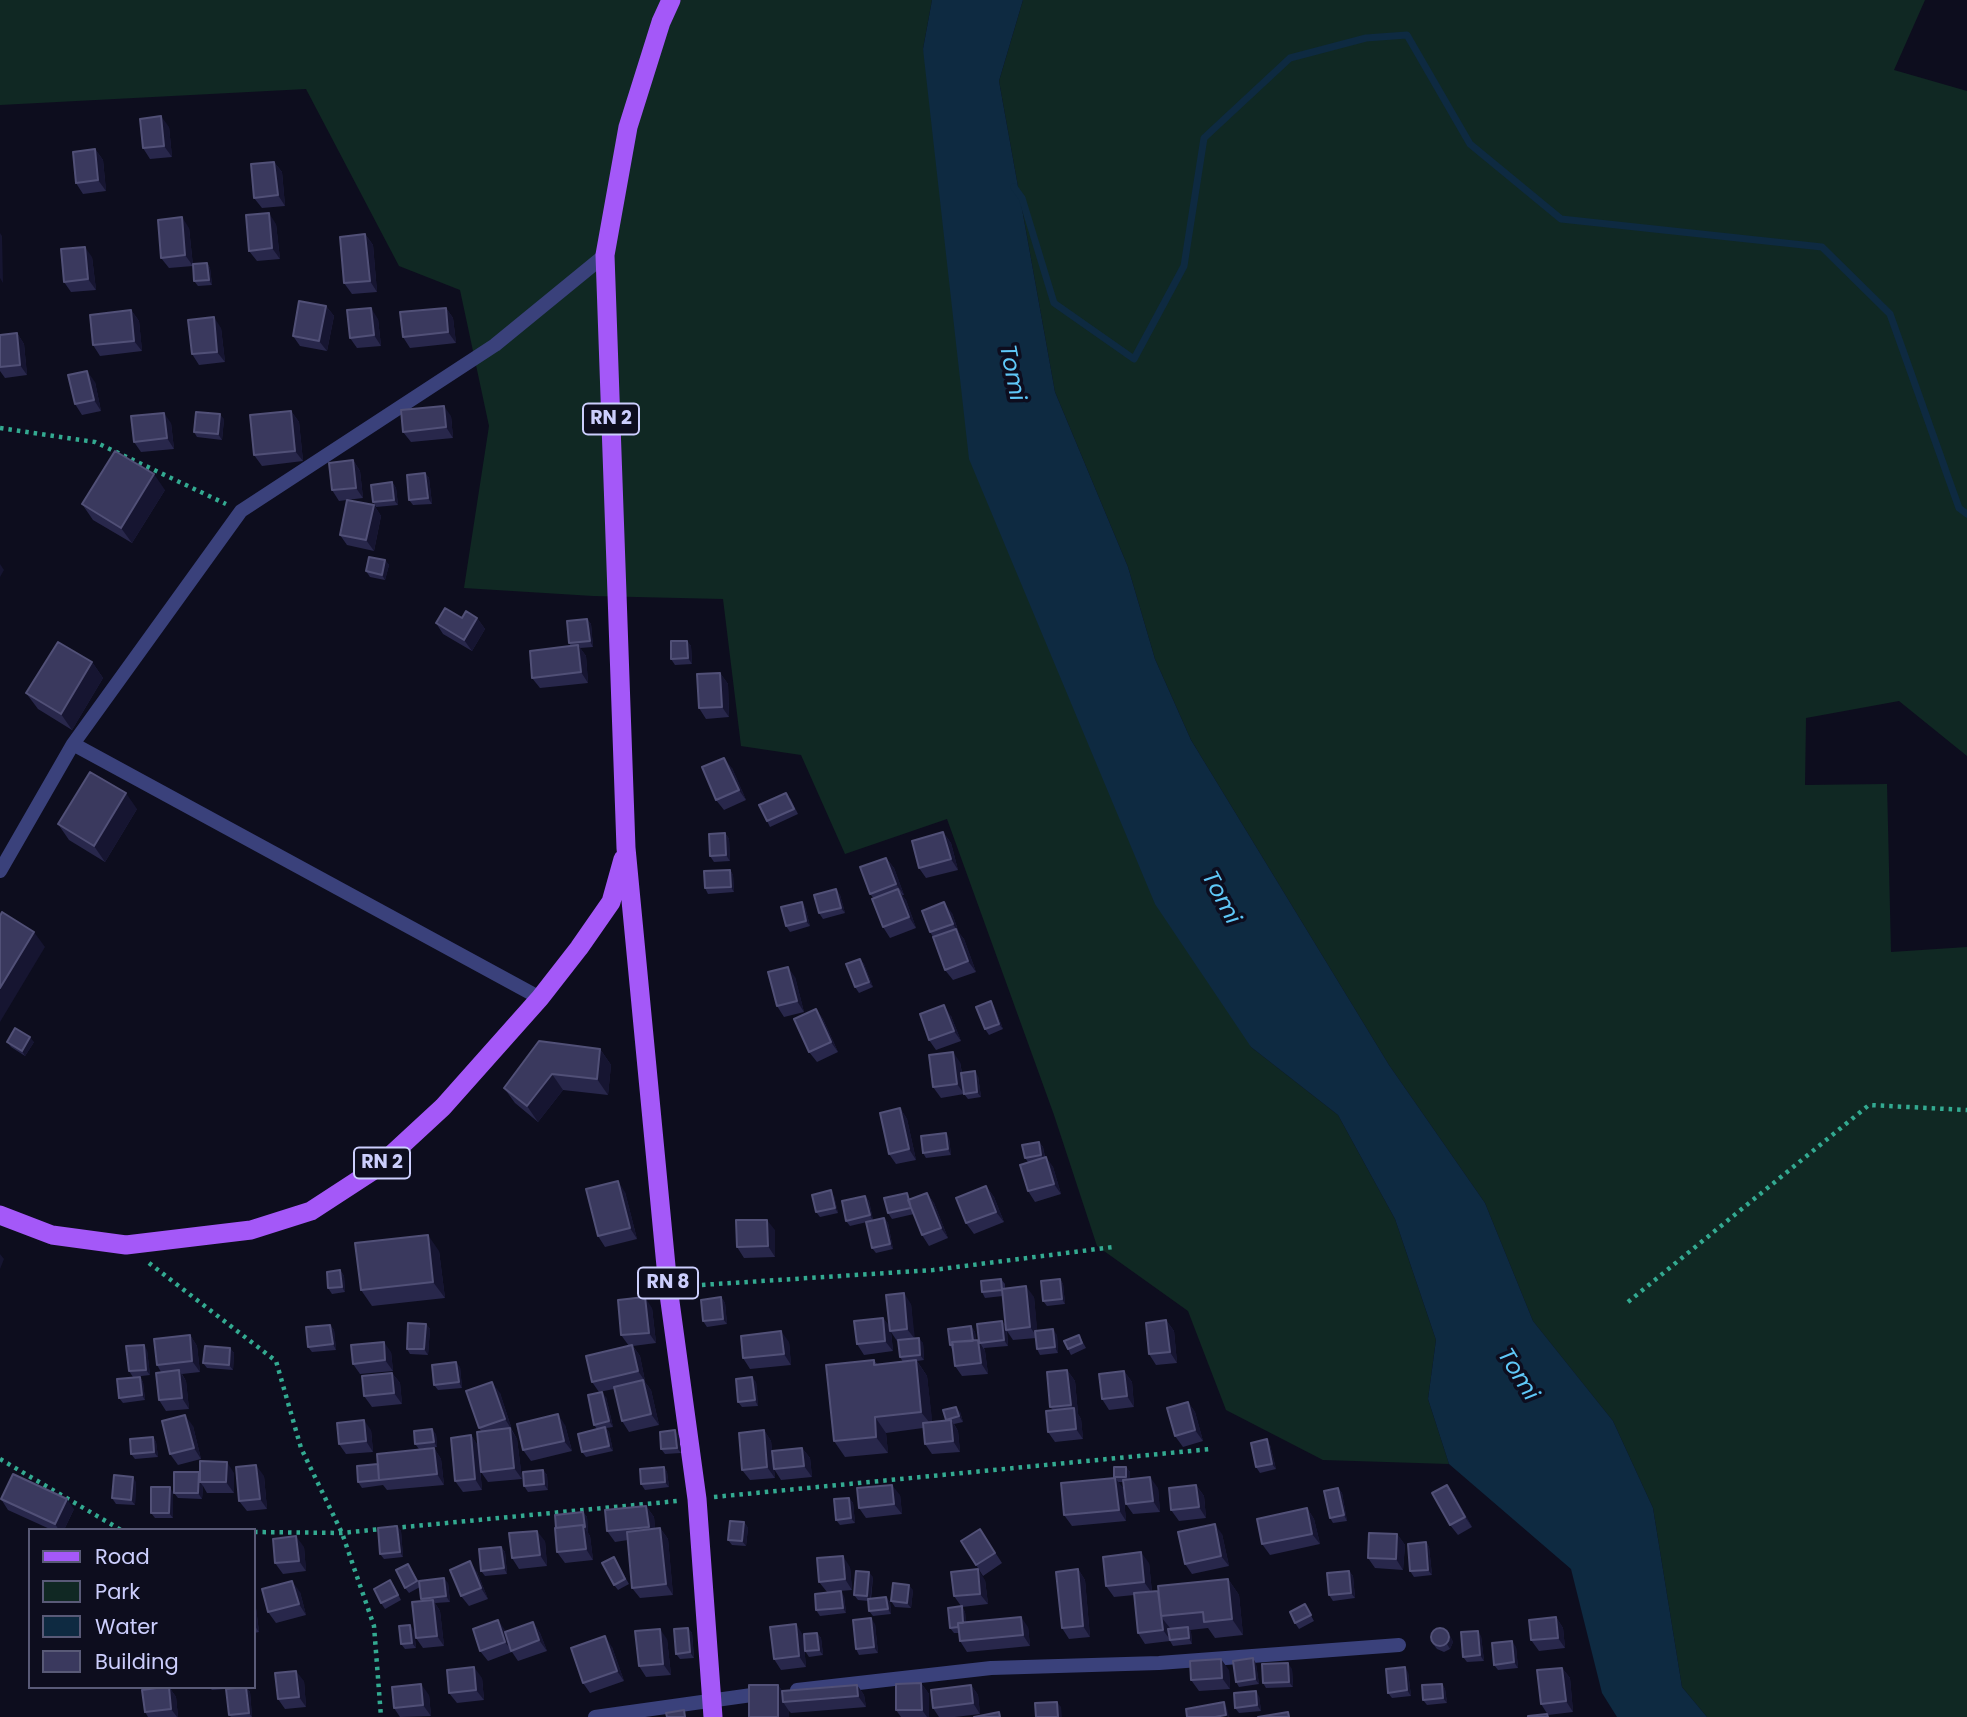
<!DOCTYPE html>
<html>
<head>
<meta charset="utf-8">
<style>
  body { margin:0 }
  #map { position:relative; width:1967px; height:1717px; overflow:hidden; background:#0d0d1e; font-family:Poppins,sans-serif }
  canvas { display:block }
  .legend { position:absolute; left:28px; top:1528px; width:228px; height:161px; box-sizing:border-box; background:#0d0d1e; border:2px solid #595a77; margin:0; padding:9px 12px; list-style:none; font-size:21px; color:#cccefd }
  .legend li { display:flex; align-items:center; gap:14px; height:35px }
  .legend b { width:35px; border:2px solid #595a77 }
</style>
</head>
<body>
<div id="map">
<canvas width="1967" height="1717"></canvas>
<ul class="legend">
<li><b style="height:9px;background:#a458f8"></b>Road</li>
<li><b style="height:19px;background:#102823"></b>Park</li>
<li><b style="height:19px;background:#0e2a41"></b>Water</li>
<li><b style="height:19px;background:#3a395e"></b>Building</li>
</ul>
</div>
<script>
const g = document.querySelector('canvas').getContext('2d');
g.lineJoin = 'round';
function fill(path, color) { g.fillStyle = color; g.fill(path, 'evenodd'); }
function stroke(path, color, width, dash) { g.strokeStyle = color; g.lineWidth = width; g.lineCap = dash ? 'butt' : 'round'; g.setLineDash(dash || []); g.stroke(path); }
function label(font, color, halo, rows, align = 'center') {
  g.font = font + ' Poppins,sans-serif'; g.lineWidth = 7; g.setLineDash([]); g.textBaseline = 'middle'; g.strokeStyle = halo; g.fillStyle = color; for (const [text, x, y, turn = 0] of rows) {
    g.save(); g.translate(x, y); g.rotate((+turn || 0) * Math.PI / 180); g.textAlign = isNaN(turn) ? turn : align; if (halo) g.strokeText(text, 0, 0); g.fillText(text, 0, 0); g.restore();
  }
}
const green = new Path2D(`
  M0 0H932L923 49 1251 1047 1338 1115 1395 1219 1436 1340 1428 1399 1449 1464 1323 1460 1226 1410 1188 1311 1097 1246 1054 1115 947 819 845 854 801 755 741 746 723 599 593 596 464 588 489 426 460 290 399 266 306 89 0 105Z
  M1023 0H1925L1894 70 1967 91V756L1899 701 1806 718 1805 785 1887 784 1891 952 1967 947V1717H1707L1682 1687 1653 1508 1613 1421 1533 1321 1485 1203 1389 1065 1191 740 1155 659 1128 567 1055 392 999 81Z`);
const water = new Path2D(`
  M932 0H1023L999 81 1055 392 1128 567 1155 659 1191 740 1389 1065 1485 1203 1533 1321 1613 1421 1653 1508 1682 1687 1707 1717H1617L1602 1693 1571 1569 1449 1464 1428 1399 1436 1340 1395 1219 1338 1115 1251 1047 1155 904 969 459 923 49Z`);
const stream = new Path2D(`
  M1014 187 1022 198 1054 303 1134 359 1184 266 1204 138 1290 58 1366 38 1407 35 1470 144 1561 219 1822 247 1890 314 1959 508 1967 514`);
const path = new Path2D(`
  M0 428 95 442 226 504
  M149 1263 276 1361 301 1448 342 1533 374 1626 381 1717
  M685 1286 933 1270 1113 1247
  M1628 1302 1869 1105 1967 1110
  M0 1459 121 1530
  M714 1497 1211 1449
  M394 1528 677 1501
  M254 1532 342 1533 381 1529`);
const minor = new Path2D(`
  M73 744 540 998
  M0 871 73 744 241 511 495 345 605 255
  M797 1690 991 1668 1159 1663 1399 1645
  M595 1717 766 1693`);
const primary = new Path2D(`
  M671 0 661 22 628 127 605 255 626 848 668 1287 697 1499 713 1717
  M0 1215 52 1235 126 1245 251 1230 311 1211 377 1168 443 1107 540 998 579 948 611 902 623 859`);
const wall = new Path2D(`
  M169 127 172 157 150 159 143 148Z
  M95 149 103 160 106 191 83 194 76 183Z
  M274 162 282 172 285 206 262 208 254 198Z
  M276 224 280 259 257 261 249 251Z
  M189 228 193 266 169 268 161 258Z
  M365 234 373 245 377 292 352 294 344 283Z
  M92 257 96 290 71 292 64 282Z
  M207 263 210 268 212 285 198 286 194 281Z
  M326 306 334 316 327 351 300 346 293 336Z
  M446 308 453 318 456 343 410 348 403 337Z
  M131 310 139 321 142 351 100 356 93 345Z
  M378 319 381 346 357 348 350 338Z
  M221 328 225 362 199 365 192 354Z
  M17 333 24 344 27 375 5 378 0 371V335Z
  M95 382 101 411 82 415 75 404Z
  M291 411 299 422 303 461 262 466 254 455Z
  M451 416 453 438 411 442 403 432Z
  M224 419 222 440 197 437 194 432Z
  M171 423 174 449 141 452 134 442Z
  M353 460 360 471 363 498 339 501 332 490Z
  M425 473 429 478 432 504 413 505 409 500Z
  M392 482 396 488 398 505 376 507 373 502Z
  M165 490 132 543 93 520 82 504Z
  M374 505 381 516 374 551 347 545 340 535Z
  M385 560 389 565 385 580 370 577 366 571Z
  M462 618H477L485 629 472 651 443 634 436 623Z
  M587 619 591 624 593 647 580 648 586 656 588 683 540 688 532 678 571 646 569 643Z
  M687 641 691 646 692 664 675 665 671 659Z
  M92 662 103 678 72 730 38 709 26 693Z
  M720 673 728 684 729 717 706 719 699 708Z
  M732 768 746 800 724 810 716 800Z
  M790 798 798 814 770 827 767 821Z
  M137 809 105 862 69 840 58 824Z
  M943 832 951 843 958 870 926 878 919 868Z
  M725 833 729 839 730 861 714 862 710 856Z
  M886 858 894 868 904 895H902L906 900 916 928 890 938 883 927 874 899 870 894Z
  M730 870 733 875 734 892 708 894 705 888Z
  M836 889 840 895 845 913 823 919 819 913Z
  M802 902 805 907 810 926 790 932 786 926Z
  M952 913 959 933 964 939 976 972 953 980 945 970 933 937 930 932Z
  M860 959 864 964 873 987 859 993 855 987Z
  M795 977 804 1012 784 1017 777 1006Z
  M991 1001 994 1006 1003 1029 989 1035 985 1029Z
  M816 1009 823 1019 838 1052 817 1062 809 1052Z
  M951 1016 961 1041 936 1050 929 1040Z
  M7 1042H34L25 1056 11 1047Z
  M600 1049 611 1065 608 1095 563 1090 538 1122 515 1103 504 1088Z
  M960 1062 962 1073 978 1076 981 1097 968 1099 964 1094 941 1098 933 1087Z
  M900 1108 907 1119 916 1160 896 1164 889 1154Z
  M949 1138 951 1155 926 1158 923 1153Z
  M1039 1142 1043 1147 1045 1157 1053 1167 1061 1194 1035 1202 1028 1191V1162L1025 1158Z
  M986 1186 994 1197 1004 1222 974 1234 966 1223Z
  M625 1192 637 1239 605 1247 598 1236Z
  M927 1193 934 1203 948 1238 929 1246 922 1235 914 1214 892 1219 888 1213 911 1199Z
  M834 1196 838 1213 820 1217 816 1212Z
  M865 1196 869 1201 873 1220 884 1218 888 1223 893 1249 876 1253 872 1248 867 1222 850 1226 846 1221Z
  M775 1230V1257L744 1258 737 1247Z
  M439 1251 445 1298 372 1306 361 1290Z
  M340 1270 344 1276 345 1292 332 1294 328 1288Z
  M1001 1279 1005 1284V1288L1034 1297 1037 1331 1057 1335 1058 1353 1040 1355 1037 1349 1036 1338 1013 1340 1007 1331 1008 1346 984 1348 985 1351 988 1374 962 1376 955 1366 953 1351 950 1345 971 1326 975 1332 976 1340H978L1002 1321 1006 1326 1003 1296 985 1298 982 1292Z
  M1060 1279 1063 1284 1065 1304 1047 1306 1043 1301Z
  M721 1297 725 1303 727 1324 707 1327 703 1321Z
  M911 1304 914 1338 923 1343 924 1360 917 1361 927 1376 932 1422 946 1421 960 1412 963 1422 954 1424 958 1431 960 1452 932 1454 925 1444 923 1428 886 1433 888 1453 845 1457 834 1441 874 1360 877 1364 903 1362 900 1357 898 1341H897L891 1332 893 1351 864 1355 857 1344 883 1318 889 1326Z
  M652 1308 656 1343 633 1346 640 1356 645 1381V1382L651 1390 659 1425 629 1432 622 1421 614 1389 599 1392 592 1382 629 1346 621 1335Z
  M1166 1320 1174 1331 1177 1363 1156 1365 1149 1354Z
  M426 1324 430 1329 428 1355 410 1354 407 1349Z
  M330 1325 334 1330 336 1350 312 1352 308 1347Z
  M190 1335 197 1346 200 1372 182 1374 186 1381 189 1409 166 1411 159 1400 161 1372 157 1365Z
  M1079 1335 1086 1348 1071 1355 1068 1349Z
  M789 1342 791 1365 750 1369 743 1358Z
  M230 1348 234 1353 233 1370 207 1368 203 1363Z
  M147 1350 150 1375 133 1377 129 1371Z
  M391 1352 393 1371 360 1374 353 1364Z
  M460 1367 462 1388 438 1390 434 1385Z
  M1067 1370 1075 1381 1078 1414 1081 1419 1083 1439 1055 1442 1048 1432 1053 1410 1050 1407Z
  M1124 1371 1132 1382 1134 1407 1109 1410 1102 1399Z
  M392 1373 400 1383 402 1404 372 1407 364 1396Z
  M140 1377 143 1382 145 1400 123 1403 119 1398Z
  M756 1382 758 1406 742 1407 738 1402Z
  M500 1393 512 1430 517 1439 522 1479 488 1482 481 1472V1431L479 1428Z
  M606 1397 613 1427 606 1428 609 1432 613 1451 586 1457 582 1452 597 1429 594 1425Z
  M1188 1402 1195 1412 1203 1441 1183 1447 1175 1436Z
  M565 1425 572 1451 531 1461 523 1450Z
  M193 1426 201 1459 178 1465 170 1454Z
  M371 1430 373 1452 346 1454 339 1444Z
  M764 1430 771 1441 772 1451 802 1448 810 1458 812 1477 781 1480 774 1469 775 1478 750 1480 742 1470Z
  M436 1434 437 1447 419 1449 415 1444Z
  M471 1435 478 1446 482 1490 463 1492 455 1481Z
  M679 1436 681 1453 665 1454 661 1449Z
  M153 1437 156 1442 158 1457 135 1459 131 1454Z
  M1270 1445 1276 1469 1260 1473 1256 1467Z
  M434 1448 441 1459 444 1485 387 1490 383 1485 362 1488 358 1482 378 1464Z
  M664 1467 667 1472 669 1487 645 1490 641 1484Z
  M1126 1467 1130 1472V1479L1158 1488 1160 1512 1133 1514 1126 1504 1124 1482H1118L1123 1488 1126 1521 1072 1526 1064 1515 1114 1478Z
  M543 1470 547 1475 548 1490 528 1492 524 1486Z
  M174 1472 234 1473V1493H207L203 1486 202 1499 178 1498 174 1493Z
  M264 1476 267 1509 247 1511 239 1501Z
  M136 1482 135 1505 116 1504 112 1498Z
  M1196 1485 1204 1496 1206 1518 1179 1521 1171 1510Z
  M1447 1485 1454 1495 1472 1527 1458 1535 1450 1525Z
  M1338 1488 1342 1493 1347 1521 1333 1523 1330 1518Z
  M173 1492V1518H155L151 1513Z
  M900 1495 902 1514 866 1518 859 1508Z
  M849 1498 853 1503 855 1523 840 1525 836 1520Z
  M1 1499 74 1509 64 1530H52L8 1510Z
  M646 1506 654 1517 655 1529 660 1528 668 1539 673 1595 640 1598 632 1588 628 1540 615 1542 607 1531Z
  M1307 1508 1314 1519 1320 1544 1270 1555 1262 1544Z
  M583 1512 587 1517 588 1533 590 1536 593 1560 565 1563 557 1552Z
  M744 1522 748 1528 746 1546 732 1545 728 1540Z
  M397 1526 401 1531 403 1557 384 1559 380 1554Z
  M980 1529 1002 1563 983 1576 976 1565Z
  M1222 1534 1229 1566 1192 1574 1185 1564Z
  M1397 1534 1405 1545 1403 1570 1375 1568 1368 1558Z
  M545 1541 547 1566 519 1569 512 1558Z
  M1426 1542 1429 1547 1432 1575 1414 1577 1410 1571Z
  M304 1547 306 1571 283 1574 275 1563Z
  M501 1547 505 1552 507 1574 485 1576 481 1571Z
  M617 1562 629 1584 618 1590 614 1585Z
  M1149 1563 1152 1592 1228 1579 1239 1595 1243 1635 1215 1638 1208 1628 1190 1630 1191 1632 1192 1644 1173 1646 1170 1641 1145 1644 1138 1633 1134 1595 1114 1597 1106 1586Z
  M408 1564 420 1584 448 1583 450 1602 435 1603 440 1611 444 1646 423 1648 416 1638 423 1601 421 1599 420 1587 409 1593 405 1588Z
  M850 1567 852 1590 827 1592 819 1582Z
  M1078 1569 1085 1580 1090 1637 1069 1639 1062 1628Z
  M1349 1571 1353 1576 1355 1598 1333 1601 1329 1595Z
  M477 1572 488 1599 469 1606 461 1596Z
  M873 1577 871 1599 886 1597 890 1602 891 1614 873 1616 869 1611 868 1601 858 1600 854 1595Z
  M985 1580 988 1604 962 1607 965 1612 966 1622 1028 1627 1030 1646 967 1652 960 1641 959 1633H954L950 1628 961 1606 954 1596Z
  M394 1586 401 1600 385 1609 381 1603Z
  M913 1590 911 1608 895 1607 891 1601Z
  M300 1592 306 1615 276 1623 268 1612Z
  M844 1596 846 1613 820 1616 816 1610Z
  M254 1605 256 1608 259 1632 254 1633Z
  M1308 1610 1314 1621 1299 1629 1295 1623Z
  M1556 1617 1563 1628 1565 1648 1539 1651 1531 1640Z
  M533 1622 540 1633 547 1651 518 1661 512 1652 488 1661 480 1651 505 1632Z
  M875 1624 878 1653 859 1655 856 1649Z
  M688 1628 692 1633 694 1658 680 1659 676 1654Z
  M414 1630 416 1648 405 1649 401 1644Z
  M1447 1630 1453 1642 1450 1649 1444 1652 1437 1649 1433 1644Z
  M817 1633 821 1638 823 1655 809 1657 805 1651Z
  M803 1635 806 1667 781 1670 774 1659Z
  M1481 1636 1484 1661 1467 1662 1463 1657Z
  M667 1639 671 1675 646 1677 639 1666Z
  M612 1647 624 1681 590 1693 583 1683Z
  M1516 1647 1518 1668 1498 1670 1494 1665Z
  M1253 1658 1256 1664 1259 1684 1239 1687 1236 1682Z
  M1562 1668 1570 1678 1573 1712 1548 1715 1541 1704Z
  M1292 1669 1293 1687 1266 1688 1263 1683Z
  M1229 1670 1230 1689 1199 1691 1191 1680Z
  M1408 1672 1411 1696 1392 1698 1388 1693Z
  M482 1678 484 1700 457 1703 449 1693Z
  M304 1681 306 1707 285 1709 278 1699Z
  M921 1683 929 1694V1717H901L896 1710Z
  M1442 1684 1445 1689 1447 1703 1427 1705 1423 1700Z
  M778 1685 782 1691 857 1685 864 1695 866 1707 791 1713 789 1711 749 1717Z
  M971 1685 978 1695 980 1714 955 1717H939L933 1708Z
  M169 1687 176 1697 178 1717H148L145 1712Z
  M209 1687H225V1689L212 1690Z
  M246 1687 250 1692 252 1717H231L229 1715Z
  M429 1695 431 1716 400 1717 394 1708Z
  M1259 1696 1261 1711 1239 1713 1235 1708Z`);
const shadedWall = new Path2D(`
  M161 116 169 127 172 157 164 146Z
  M95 149 103 160 106 191 98 180Z
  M274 162 282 172 285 206 278 195Z
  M269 213 276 224 280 259 272 248Z
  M182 217 189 228 193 266 185 255Z
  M0 233 2 236 3 283 0 278Z
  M365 234 373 245 377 292 370 281Z
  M85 247 92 257 96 290 88 279Z
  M207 263 210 268 212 285 209 280Z
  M326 306 334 316 327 351 319 341Z
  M371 308 378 319 381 346 374 335Z
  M446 308 453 318 456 343 448 332Z
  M131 310 139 321 142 351 134 341Z
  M214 317 221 328 225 362 217 352Z
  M17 333 24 344 27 375 20 365Z
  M87 371 95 382 101 411 94 400Z
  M444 406 451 416 453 438 446 427Z
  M291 411 299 422 303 461 295 451Z
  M164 413 171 423 174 449 167 438Z
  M220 414 224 419 222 440 218 434Z
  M353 460 360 471 363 498 356 488Z
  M425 473 429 478 432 504 428 498Z
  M154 474 165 490 132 543 121 528Z
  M392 482 396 488 398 505 394 500Z
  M374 505 381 516 374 551 366 540Z
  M385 560 389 565 385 580 382 575Z
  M0 564 4 570 0 577Z
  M477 618 485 629 472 651 464 640Z
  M587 619 591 624 593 647 590 641Z
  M687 641 691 646 692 664 688 658Z
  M578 645 586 656 588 683 581 672Z
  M92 662 103 678 72 730 61 714Z
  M720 673 728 684 729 717 722 707Z
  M724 758 732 768 746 800 739 790Z
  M126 793 137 809 105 862 94 846Z
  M943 832 951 843 958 870 951 859Z
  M725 833 729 839 730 861 726 855Z
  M886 858 894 868 904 895 896 884Z
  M730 870 733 875 734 892 731 887Z
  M836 889 840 895 845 913 841 908Z
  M898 889 906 900 916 928 909 917Z
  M802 902 805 907 810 926 806 921Z
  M944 902 952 913 959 933 964 939 976 972 968 961 957 930 953 924Z
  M34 932 45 947 0 1022V988Z
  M860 959 864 964 873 987 869 982Z
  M788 967 795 977 804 1012 797 1001Z
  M991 1001 994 1006 1003 1029 999 1024Z
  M944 1005 951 1016 961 1041 954 1031Z
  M816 1009 823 1019 838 1052 831 1042Z
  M30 1037 34 1042 25 1056 22 1051Z
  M600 1049 611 1065 608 1095 597 1079Z
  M953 1052 960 1062 965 1095 957 1084Z
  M975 1071 978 1076 981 1097 977 1092Z
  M552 1074 563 1090 538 1122 527 1106Z
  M900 1108 907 1119 916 1160 909 1149Z
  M946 1133 949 1138 951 1155 948 1149Z
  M1039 1142 1043 1147 1045 1160 1041 1155Z
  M1046 1157 1053 1167 1061 1194 1054 1184Z
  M618 1181 625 1192 637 1239 630 1228Z
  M986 1186 994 1197 1004 1222 996 1212Z
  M831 1190 834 1196 838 1213 835 1208Z
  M927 1193 934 1203 948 1238 941 1228Z
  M865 1196 869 1201 873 1221 870 1215Z
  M884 1218 888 1223 893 1249 890 1244Z
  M767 1220 775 1230V1257L768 1246Z
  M428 1235 439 1251 445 1298 433 1282Z
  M0 1254 4 1259 0 1269Z
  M340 1270 344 1276 345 1292 342 1287Z
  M1060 1279 1063 1284 1065 1304 1062 1299Z
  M1026 1286 1034 1297 1038 1338 1030 1327Z
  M904 1293 911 1304 915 1339 907 1329Z
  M645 1297 652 1308 656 1343 649 1333Z
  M721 1297 725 1303 727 1324 723 1319Z
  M883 1318 891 1328 890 1331 891 1332 893 1351 885 1341Z
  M1166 1320 1174 1331 1177 1363 1170 1352Z
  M1002 1321 1006 1327 1008 1346 1004 1340Z
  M426 1324 430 1329 428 1355 424 1349Z
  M330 1325 334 1330 336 1350 333 1344Z
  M971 1326 975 1332 977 1348 973 1343Z
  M1053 1329 1057 1335 1058 1353 1055 1347Z
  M781 1331 789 1342 791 1365 784 1354Z
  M190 1335 197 1346 200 1372 192 1361Z
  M919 1338 923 1343 924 1360 920 1355Z
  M978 1340 985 1351 988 1374 981 1363Z
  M384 1342 391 1352 393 1371 385 1360Z
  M144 1345 147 1350 150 1375 146 1370Z
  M632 1345 640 1356 645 1381 638 1371Z
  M230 1348 234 1353 233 1370 229 1365Z
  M916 1360 927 1376 933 1427 921 1412Z
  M456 1362 460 1367 462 1388 459 1382Z
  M179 1370 186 1381 189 1409 182 1398Z
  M1067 1370 1075 1381 1078 1414 1081 1419 1083 1439 1076 1429 1074 1409 1071 1405Z
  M1124 1371 1132 1382 1134 1407 1127 1396Z
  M392 1373 400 1383 402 1404 394 1393Z
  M140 1377 143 1382 145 1400 142 1395Z
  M752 1377 756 1382 758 1406 755 1400Z
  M643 1380 651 1390 659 1425 651 1414Z
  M492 1382 500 1393 512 1430 505 1419Z
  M602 1392 606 1397 613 1427 609 1421Z
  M1188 1402 1195 1412 1203 1441 1195 1430Z
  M956 1407 960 1412 963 1422 959 1416Z
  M558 1414 565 1425 572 1451 564 1441Z
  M185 1415 193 1426 201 1459 194 1448Z
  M875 1417 886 1433 888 1453 876 1437Z
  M364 1420 371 1430 373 1452 366 1441Z
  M951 1420 958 1431 960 1452 953 1441Z
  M605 1427 609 1432 613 1451 609 1446Z
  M510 1428 517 1439 522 1479 514 1468Z
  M432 1429 436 1434 437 1447 434 1442Z
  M675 1430 679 1436 681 1453 677 1448Z
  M764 1430 771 1441 775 1478 767 1467Z
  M471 1435 478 1446 482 1490 475 1479Z
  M153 1437 156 1442 158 1457 154 1452Z
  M1267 1439 1270 1445 1276 1469 1272 1464Z
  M434 1448 441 1459 444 1485 437 1474Z
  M802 1448 810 1458 812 1477 804 1466Z
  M227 1462 234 1473V1493L226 1482Z
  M256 1465 264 1476 267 1509 260 1499Z
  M664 1467 667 1472 669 1487 665 1482Z
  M1126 1467 1130 1472V1482L1126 1477Z
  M543 1470 547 1475 548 1490 544 1484Z
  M199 1472 200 1482 203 1486 202 1499 198 1493Z
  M133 1477 136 1482 135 1505 131 1500Z
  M1150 1477 1158 1488 1160 1512 1153 1501Z
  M1115 1478 1123 1488 1126 1521 1119 1510Z
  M892 1485 900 1495 902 1514 894 1504Z
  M1196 1485 1204 1496 1206 1518 1199 1507Z
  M1447 1485 1454 1495 1472 1527 1465 1517Z
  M170 1487 173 1492V1518L169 1513Z
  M1338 1488 1342 1493 1347 1521 1344 1515Z
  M849 1498 853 1503 855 1523 851 1518Z
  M67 1499 74 1509 64 1530H59L55 1524Z
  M646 1506 654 1517 656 1537 649 1527Z
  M1307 1508 1314 1519 1320 1544 1312 1534Z
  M583 1512 587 1517 588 1533 585 1527Z
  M744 1522 748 1528 746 1546 742 1541Z
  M1215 1524 1222 1534 1229 1566 1221 1556Z
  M583 1525 590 1536 593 1560 586 1549Z
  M397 1526 401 1531 403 1557 400 1552Z
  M660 1528 668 1539 673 1595 666 1584Z
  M537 1531 545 1541 547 1566 540 1555Z
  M1397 1534 1405 1545 1403 1570 1396 1559Z
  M296 1536 304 1547 306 1571 299 1561Z
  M1426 1542 1429 1547 1432 1575 1428 1570Z
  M501 1547 505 1552 507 1574 504 1568Z
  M1141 1552 1149 1563 1152 1593 1144 1582Z
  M843 1556 850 1567 852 1590 845 1579Z
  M470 1561 477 1572 488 1599 481 1588Z
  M978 1569 985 1580 988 1604 980 1594Z
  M1078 1569 1085 1580 1090 1637 1083 1626Z
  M1349 1571 1353 1576 1355 1598 1351 1593Z
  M869 1572 873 1577 870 1601 867 1596Z
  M444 1578 448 1583 450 1602 446 1596Z
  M1228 1579 1239 1595 1243 1635 1232 1619Z
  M292 1581 300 1592 306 1615 299 1604Z
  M909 1585 913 1590 911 1608 907 1603Z
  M841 1591 844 1596 846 1613 843 1608Z
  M886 1597 890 1602 891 1614 888 1609Z
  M433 1600 440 1611 444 1646 437 1636Z
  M254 1605 256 1608 259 1632 254 1625Z
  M962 1606 965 1612 967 1632 964 1627Z
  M1021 1617 1028 1627 1030 1646 1023 1635Z
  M1556 1617 1563 1628 1565 1648 1558 1638Z
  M871 1618 875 1624 878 1653 874 1647Z
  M1162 1618 1170 1628 1171 1641 1163 1630Z
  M498 1620 505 1630 513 1652 505 1642Z
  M533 1622 540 1633 547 1651 539 1640Z
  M796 1624 803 1635 806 1667 799 1656Z
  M410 1625 414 1630 416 1648 412 1643Z
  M1188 1627 1191 1632 1192 1644 1189 1638Z
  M688 1628 692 1633 694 1658 690 1652Z
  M660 1629 667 1639 671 1675 663 1664Z
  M1447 1630 1453 1642 1450 1649 1447 1644Z
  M1478 1631 1481 1636 1484 1661 1480 1655Z
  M817 1633 821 1638 823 1655 819 1650Z
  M605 1636 612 1647 624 1681 617 1671Z
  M1512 1641 1516 1647 1518 1668 1514 1662Z
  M1253 1658 1256 1664 1259 1684 1255 1679Z
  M1221 1659 1229 1670 1230 1689 1222 1678Z
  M1288 1663 1292 1669 1293 1687 1289 1682Z
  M474 1667 482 1678 484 1700 476 1690Z
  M1405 1667 1408 1672 1411 1696 1407 1690Z
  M1562 1668 1570 1678 1573 1712 1566 1701Z
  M296 1671 304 1681 306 1707 299 1697Z
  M921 1683 929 1694V1717H927L922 1710Z
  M421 1684 429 1695 431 1716 423 1705Z
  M1442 1684 1445 1689 1447 1703 1443 1698Z
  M778 1685 790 1701 783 1702 789 1711V1717H778Z
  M857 1685 864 1695 866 1707 858 1696Z
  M971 1685 978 1695 980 1714 973 1703Z
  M169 1687 176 1697 178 1717H177L171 1709Z
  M246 1687 250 1692 252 1717 249 1713Z
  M1256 1691 1259 1696 1261 1711 1257 1705Z
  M1057 1702 1061 1707 1062 1717H1058Z
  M1224 1702 1227 1708 1229 1717H1228L1226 1715Z`);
const building = new Path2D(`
  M161 116 164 146 143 148 140 119Z
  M95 149 98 180 76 183 73 152Z
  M274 162 278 195 254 198 251 164Z
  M269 213 272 248 249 251 246 215Z
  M182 217 185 255 161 258 158 220Z
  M365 234 370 281 344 283 340 237Z
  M85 247 88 279 64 282 61 249Z
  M207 263 209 280 194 281 193 264Z
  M299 301 326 306 319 341 293 336Z
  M371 308 374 335 350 338 347 310Z
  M446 308 448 332 403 337 400 312Z
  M131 310 134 341 93 345 90 315Z
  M214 317 217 352 192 354 188 320Z
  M17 333 20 365 0 367V335Z
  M87 371 94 400 75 404 68 375Z
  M444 406 446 427 403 432 401 410Z
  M291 411 295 451 254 455 250 415Z
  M196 412 220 414 218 434 194 432Z
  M164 413 167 438 134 442 131 416Z
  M115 451 154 474 121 528 82 504Z
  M353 460 356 488 332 490 329 463Z
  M425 473 428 498 409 500 407 475Z
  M392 482 394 500 373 502 371 485Z
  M347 500 374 505 366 540 340 535Z
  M369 557 385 560 382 575 366 571Z
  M445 608 462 618 466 611 477 618 464 640 436 623Z
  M587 619 590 641 569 643 567 621Z
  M671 641H687L688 658 671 659Z
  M58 642 92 662 61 714 26 693Z
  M578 645 581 672 532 678 530 651Z
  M720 673 722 707 699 708 697 674Z
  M724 758 739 790 716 800 702 767Z
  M90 772 126 793 94 846 58 824Z
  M786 793 794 809 767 821 759 805Z
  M943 832 951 859 919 868 912 841Z
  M725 833 726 855 710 856 709 834Z
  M886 858 896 884 870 894 860 867Z
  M730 870 731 887 705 888 704 871Z
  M836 889 841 908 819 913 814 895Z
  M898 889 909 917 883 927 872 899Z
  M802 902 806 921 786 926 781 907Z
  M944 902 953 924 930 932 922 911Z
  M2 912 34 932 0 988V916Z
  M956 929 968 961 945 970 933 937Z
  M860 959 869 982 855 987 846 964Z
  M788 967 797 1001 777 1006 768 972Z
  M991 1001 999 1024 985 1029 976 1007Z
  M944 1005 954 1031 929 1040 920 1014Z
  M816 1009 831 1042 809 1052 794 1019Z
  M15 1028 30 1037 22 1051 7 1042Z
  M539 1041 600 1049 597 1079 552 1074 527 1106 504 1088Z
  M953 1052 957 1084 933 1087 929 1055Z
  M975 1071 977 1092 964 1094 961 1073Z
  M900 1108 909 1149 889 1154 880 1113Z
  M946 1133 948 1149 923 1153 921 1136Z
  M1039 1142 1041 1155 1025 1158 1022 1145Z
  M1046 1157 1054 1184 1028 1191 1020 1165Z
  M618 1181 630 1228 598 1236 586 1189Z
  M986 1186 996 1212 966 1223 956 1198Z
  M831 1190 835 1208 816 1212 812 1195Z
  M907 1193 911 1208 888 1213 884 1198Z
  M927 1193 941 1228 922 1235 908 1200Z
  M865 1196 870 1215 846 1221 842 1201Z
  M884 1218 890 1244 872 1248 866 1222Z
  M736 1220H767L768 1246 737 1247Z
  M428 1235 433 1282 361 1290 355 1243Z
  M340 1270 342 1287 328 1288 327 1272Z
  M1001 1279 1002 1290 982 1292 981 1281Z
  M1060 1279 1062 1299 1043 1301 1041 1281Z
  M1026 1286 1030 1327 1006 1330 1002 1289Z
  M904 1293 907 1329 890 1331 886 1295Z
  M645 1297 649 1333 621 1335 618 1300Z
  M721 1297 723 1319 703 1321 701 1300Z
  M883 1318 885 1341 857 1344 854 1321Z
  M1166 1320 1170 1352 1149 1354 1146 1323Z
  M1002 1321 1004 1340 980 1343 979 1341 977 1324Z
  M408 1323 426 1324 424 1349H407Z
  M330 1325 333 1344 308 1347 306 1327Z
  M971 1326 973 1341 952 1342 953 1345H950L948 1329Z
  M1053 1329 1055 1347 1037 1349 1035 1331Z
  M781 1331 784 1354 743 1358 741 1336Z
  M190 1335 192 1361 157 1365 154 1339Z
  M1079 1335 1082 1343 1068 1349 1064 1341Z
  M919 1338 920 1355 900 1357 898 1340Z
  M978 1340 981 1363 955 1366 952 1342Z
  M384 1342 385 1360 353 1364 351 1345Z
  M144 1345 146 1370 129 1371 126 1346Z
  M632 1345 638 1371 592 1382 586 1356Z
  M205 1346 230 1348 229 1365 203 1363Z
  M874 1360V1365L916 1360 921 1412 875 1417 876 1437 834 1441 826 1365Z
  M456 1362 459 1382 434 1385 432 1365Z
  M179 1370 182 1398 159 1400 156 1373Z
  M1067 1370 1071 1405 1050 1407 1047 1372Z
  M1124 1371 1127 1396 1102 1399 1099 1374Z
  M392 1373 394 1393 364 1396 362 1376Z
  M140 1377 142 1395 119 1398 117 1379Z
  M752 1377 755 1400 738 1402 736 1379Z
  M643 1380 651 1414 622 1421 614 1387Z
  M492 1382 505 1419 479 1428 466 1391Z
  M602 1392 609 1421 594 1425 588 1395Z
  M1188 1402 1195 1430 1175 1436 1167 1408Z
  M956 1407 959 1416 946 1420 943 1410Z
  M1074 1408 1076 1429 1048 1432 1046 1411Z
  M558 1414 564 1441 523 1450 517 1424Z
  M185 1415 194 1448 170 1454 162 1421Z
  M364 1420 366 1441 339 1444 337 1423Z
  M951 1420 953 1441 925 1444 923 1423Z
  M605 1427 609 1446 582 1452 578 1434Z
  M510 1428 514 1468 481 1472 477 1432Z
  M432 1429 434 1442 415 1444 414 1431Z
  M675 1430 677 1448 661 1449 660 1432Z
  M764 1430 767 1467 742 1470 739 1433Z
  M471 1435 475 1479 455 1481 451 1438Z
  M153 1437 154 1452 131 1454 130 1439Z
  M1267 1439 1272 1464 1256 1467 1251 1443Z
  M434 1448 437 1474 379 1480 377 1454Z
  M802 1448 804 1466 774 1469 772 1451Z
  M200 1461 227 1462 226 1482H200Z
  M378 1464 379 1480 358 1482 357 1466Z
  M256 1465 260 1499 239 1501 236 1467Z
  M664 1467 665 1482 641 1484 640 1469Z
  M1114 1467H1126V1477H1114Z
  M543 1470 544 1484 524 1486 523 1472Z
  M174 1472H199L198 1493H174Z
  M13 1474 67 1499 55 1524 1 1499Z
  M114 1475 133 1477 131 1500 112 1498Z
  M1150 1477 1153 1501 1126 1504 1123 1480Z
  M1115 1478 1119 1510 1064 1515 1061 1483Z
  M892 1485 894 1504 859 1508 857 1488Z
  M1196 1485 1199 1507 1171 1510 1169 1488Z
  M1447 1485 1465 1517 1450 1525 1432 1493Z
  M151 1487H170L169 1513H151Z
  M1338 1488 1344 1515 1330 1518 1324 1491Z
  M849 1498 851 1518 836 1520 834 1499Z
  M646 1506 649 1527 607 1531 605 1510Z
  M1307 1508 1312 1534 1262 1544 1257 1519Z
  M583 1512 585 1527 583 1525 556 1528 555 1515Z
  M730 1521 744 1522 742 1541 728 1540Z
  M1215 1524 1221 1556 1185 1564 1178 1532Z
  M583 1525 586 1549 557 1552 555 1528Z
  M397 1526 400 1552 380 1554 378 1528Z
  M660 1528 666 1584 632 1588 627 1532Z
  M980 1529 995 1553 976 1565 961 1541Z
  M537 1531 540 1555 512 1558 509 1533Z
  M1369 1533 1397 1534 1396 1559 1368 1558Z
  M296 1536 299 1561 275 1563 273 1539Z
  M1426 1542 1428 1570 1410 1571 1408 1544Z
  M501 1547 504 1568 481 1571 479 1549Z
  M1141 1552 1144 1582 1106 1586 1103 1557Z
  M843 1556 845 1579 819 1582 817 1558Z
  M614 1557 625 1579 614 1585 602 1563Z
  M470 1561 481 1588 461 1596 450 1570Z
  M408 1564 417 1581 405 1588 396 1570Z
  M978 1569 980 1594 954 1596 951 1572Z
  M1078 1569 1083 1626 1062 1628 1056 1572Z
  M856 1571 869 1572 867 1596 854 1595Z
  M1349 1571 1351 1593 1329 1595 1327 1573Z
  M444 1578 446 1596 421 1599 419 1581Z
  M1228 1579 1232 1619 1204 1622 1203 1612 1161 1616 1158 1586Z
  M390 1580 398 1595 381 1603 374 1589Z
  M292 1581 299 1604 268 1612 262 1589Z
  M893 1583 909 1585 907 1603 891 1601Z
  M841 1591 843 1608 816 1610 815 1594Z
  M1158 1591 1163 1630 1138 1633 1134 1593Z
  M886 1597 888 1609 869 1611 868 1599Z
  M433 1600 437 1636 416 1638 412 1602Z
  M1305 1604 1311 1615 1295 1623 1290 1612Z
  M962 1606 963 1623H958V1627L950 1628 948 1608Z
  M1021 1617 1023 1635 960 1641 958 1623Z
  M1556 1617 1558 1638 1531 1640 1529 1620Z
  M871 1618 874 1647 856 1649 853 1620Z
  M498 1620 505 1642 480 1651 473 1629Z
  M533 1622 539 1640 511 1651 505 1632Z
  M796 1624 799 1656 774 1659 770 1627Z
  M410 1625 412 1643 401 1644 399 1626Z
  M1188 1627 1189 1638 1170 1640 1168 1629Z
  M1431 1637a9 9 0 1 1 18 0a9 9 0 1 1-18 0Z
  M688 1628 690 1652 676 1654 674 1629Z
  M660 1629 663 1664 639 1666 635 1631Z
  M1478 1631 1480 1655 1463 1657 1461 1632Z
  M817 1633 819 1650 805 1651 804 1634Z
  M605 1636 617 1671 583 1683 571 1648Z
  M1512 1641 1514 1662 1494 1665 1492 1643Z
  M1253 1658 1255 1679 1236 1682 1233 1661Z
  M1221 1659 1222 1678 1191 1680 1190 1661Z
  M1288 1663 1289 1682 1263 1683 1262 1664Z
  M474 1667 476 1690 449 1693 447 1670Z
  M1405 1667 1407 1690 1388 1693 1386 1669Z
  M1562 1668 1566 1701 1541 1704 1537 1670Z
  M296 1671 299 1697 278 1699 275 1673Z
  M921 1683 922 1710H896V1684Z
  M421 1684 423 1705 394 1708 392 1687Z
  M1442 1684 1443 1698 1423 1700 1422 1685Z
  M749 1685H778V1717H749Z
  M857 1685 858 1696 783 1702 782 1691Z
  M971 1685 973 1703 933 1708 931 1690Z
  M164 1687H169L171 1709 145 1712 142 1690Z
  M246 1687 249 1713 229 1715 226 1689Z
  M1256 1691 1257 1705 1235 1708 1234 1693Z
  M1057 1702 1058 1717H1036L1035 1703Z
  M1224 1702 1226 1715 1215 1717H1187L1186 1709Z
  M684 1710 685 1717H667L666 1713Z
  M999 1712 1000 1717H974Z
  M1288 1712 1289 1717H1258Z
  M1547 1714 1548 1717H1528V1716Z`);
const shields = [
  [611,419,56],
  [382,1163,56],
  [668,1283,60]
];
const shieldNames = [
  ["RN 2",611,419],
  ["RN 2",382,1163],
  ["RN 8",668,1283]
];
const waterNames = [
  ["Tomi",1011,373,79],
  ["Tomi",1220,898,62],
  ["Tomi",1517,1375,58]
];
fill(green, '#102823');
fill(water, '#0e2a41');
stroke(stream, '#0e2a41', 7);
stroke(path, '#33aa91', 4.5, [3.5, 5]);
stroke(minor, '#3a417b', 14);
stroke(primary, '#a458f8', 19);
fill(wall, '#28274b');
fill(shadedWall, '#161531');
fill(building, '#3a395e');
stroke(building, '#515077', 2);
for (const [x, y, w] of shields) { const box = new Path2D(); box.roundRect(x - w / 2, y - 15.5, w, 31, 5); g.fillStyle = '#0d0d1e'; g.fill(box); stroke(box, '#cccefd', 2); }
label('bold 19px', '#cccefd', null, shieldNames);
label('italic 23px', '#5fc8f8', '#0d0d1e', waterNames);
</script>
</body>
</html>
